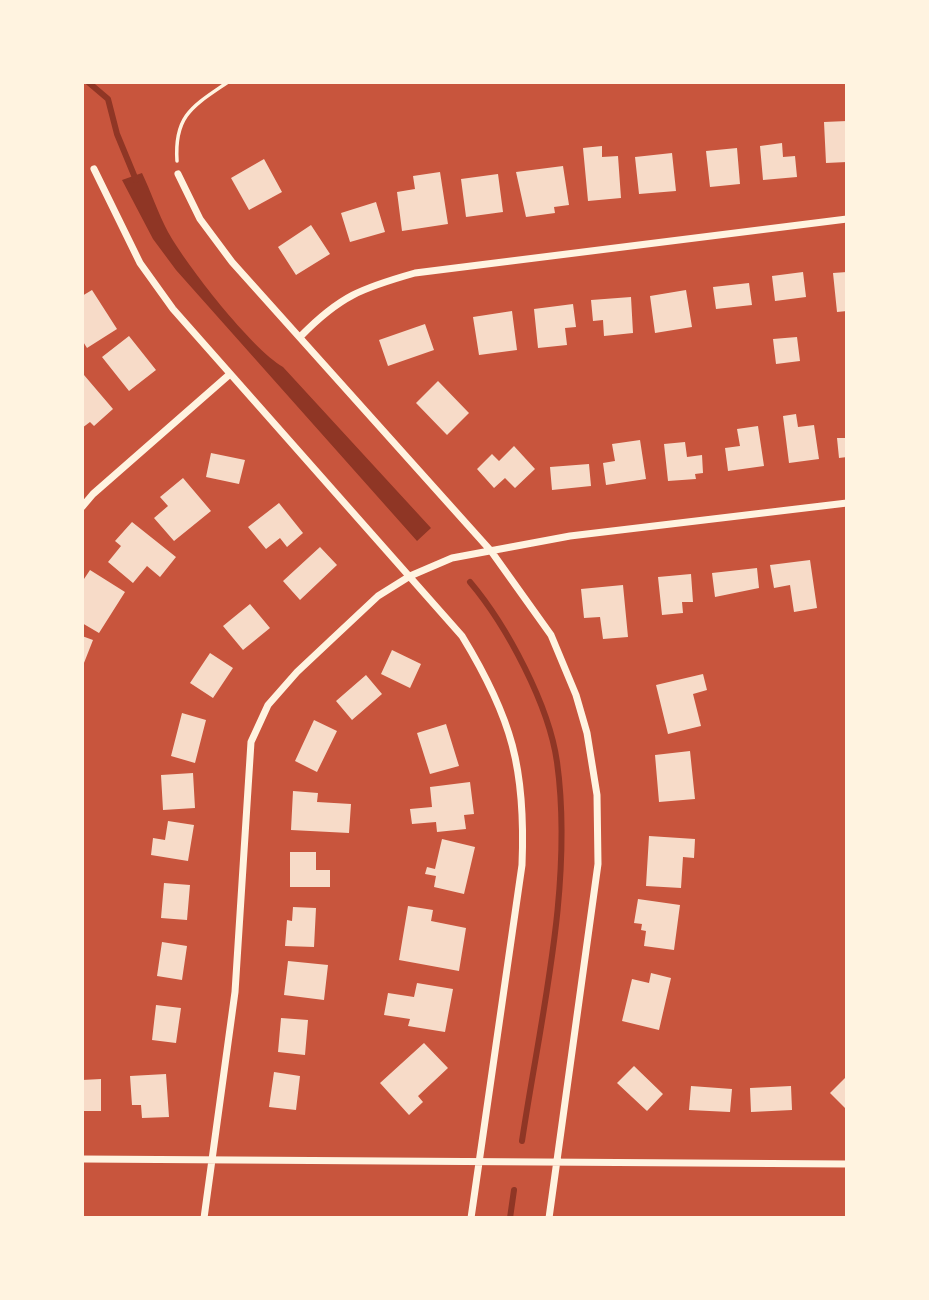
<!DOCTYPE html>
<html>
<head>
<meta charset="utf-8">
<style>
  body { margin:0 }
  #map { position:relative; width:929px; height:1300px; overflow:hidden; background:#c8553d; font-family:Spectral,serif }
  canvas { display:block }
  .frame { position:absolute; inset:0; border:84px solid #fff3e0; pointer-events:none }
</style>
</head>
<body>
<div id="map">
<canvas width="929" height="1300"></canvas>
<div class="frame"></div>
</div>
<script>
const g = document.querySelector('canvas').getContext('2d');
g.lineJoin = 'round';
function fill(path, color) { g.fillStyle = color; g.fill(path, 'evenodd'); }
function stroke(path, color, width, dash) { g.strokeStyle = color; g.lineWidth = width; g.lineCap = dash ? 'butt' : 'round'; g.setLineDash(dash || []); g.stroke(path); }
const water = new Path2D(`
  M142 173C151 192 158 213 168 232 187 266 251 348 283 367L431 528 417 541 176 270 153 239 122 180Z`);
const stream = new Path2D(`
  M88 82 108 99 117 134 136 180
  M470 582C507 626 549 705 557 762 574 885 540 1020 522 1141
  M510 1218 514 1190`);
const building = new Path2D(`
  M847 121V162L826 163 824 122Z
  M782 143 783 157 795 156 797 177 763 180 760 146Z
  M602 146V157L618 156 621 198 588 201 583 148Z
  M737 148 740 184 710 187 706 151Z
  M672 153 676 191 639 194 635 157Z
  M264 159 282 192 249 210 231 178Z
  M563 166 569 205 554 207 555 213 526 217 516 172Z
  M440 172 448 224 402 231 397 192 415 189 413 176Z
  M498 174 503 212 466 217 461 179Z
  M376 202 385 232 350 242 341 213Z
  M311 225 330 254 296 275 278 247Z
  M803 272 806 297 775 301 772 276Z
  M847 272V311L837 312 833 273Z
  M749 283 752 305 716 309 713 287Z
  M92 290 117 329 87 348 82 340V296Z
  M686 290 692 327 655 333 650 296Z
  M631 297 633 333 604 336 603 320 593 321 591 300Z
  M573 304 576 327 565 328 567 345 538 348 534 309Z
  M512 311 517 350 479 355 473 317Z
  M425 324 434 350 388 366 379 340Z
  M129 336 156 370 129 391 102 357Z
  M797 337 800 361 776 364 773 339Z
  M84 375 113 409 94 426 90 422 82 428Z
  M438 381 469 413 447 435 416 403Z
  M796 414 798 427 814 425 819 459 789 463 783 416Z
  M758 426 764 466 728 471 725 448 740 446 737 429Z
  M837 438H847V457L839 458Z
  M640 440 646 479 606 485 603 463 615 461 612 444Z
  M685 442 687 457 702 455 703 473 695 474 696 479 668 481 664 444Z
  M514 446 535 469 515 488 505 478 494 488 477 469 492 454 499 461Z
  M211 453 245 460 239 484 206 477Z
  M589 464 591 486 552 490 550 467Z
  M183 478 211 511 174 541 154 518 168 506 160 497Z
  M279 503 303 533 287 547 280 538 266 549 248 527Z
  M132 522 176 557 160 577 147 566 133 583 108 562 121 546 115 541Z
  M320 547 337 565 300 600 283 581Z
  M810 560 817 608 794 612 790 585 774 588 770 565Z
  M757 568 759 588 715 597 712 573Z
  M90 570 125 592 99 633 82 623V582Z
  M691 574 693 602H682L683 613 662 615 658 577Z
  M623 585 628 637 603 639 600 617 584 618 581 589Z
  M250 604 270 628 243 650 223 626Z
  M82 636 93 640 82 668Z
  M392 650 421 664 410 688 381 674Z
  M210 653 233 668 213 698 190 683Z
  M703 674 707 690 693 694 701 726 668 734 656 685Z
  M366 675 382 694 352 720 336 701Z
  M182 713 206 720 195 763 171 756Z
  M314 720 337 731 317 772 295 761Z
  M446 724 459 766 430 774 417 733Z
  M690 751 695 799 659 802 655 755Z
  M193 773 195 808 163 810 161 775Z
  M470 782 474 814 464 815 466 829 437 832 436 822 412 824 410 809 432 807 430 787Z
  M293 791 318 793 317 802 351 804 349 833 291 830Z
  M168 821 194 825 188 861 151 855 153 838 165 840Z
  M649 836 695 839 694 858 683 857 681 888 646 886Z
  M442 839 475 847 464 894 434 887 436 876 425 874 427 867 435 869Z
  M290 852H316V870H330V887H290Z
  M164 883 190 885 187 920 161 918Z
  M638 899 680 905 674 950 644 946 646 931 641 930 642 924 634 923Z
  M408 906 433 910 431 921 466 928 459 971 399 960Z
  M293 907 316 908 314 947 285 946 287 920 292 921Z
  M162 942 187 946 182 980 157 976Z
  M288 961 328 965 324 1000 284 995Z
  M651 973 671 978 659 1030 622 1021 632 979 649 983Z
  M417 983 453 989 445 1032 408 1026 410 1019 384 1015 388 993 414 997Z
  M156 1005 181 1008 176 1043 152 1040Z
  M281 1018 308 1020 305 1055 278 1052Z
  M424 1043 448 1068 418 1096 423 1102 409 1115 380 1083Z
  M634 1066 663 1094 647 1111 617 1083Z
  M274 1072 300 1076 296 1110 269 1107Z
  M166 1074 169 1117 142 1118 141 1105H132L130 1076Z
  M847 1076V1110L830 1093Z
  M101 1079V1111H82V1080Z
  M691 1086 732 1089 730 1112 689 1110Z
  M791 1086 792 1110 751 1112 750 1088Z`);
const path = new Path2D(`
  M177 161C174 115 193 106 228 82`);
const minor = new Path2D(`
  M94 169 140 263 173 309 462 636C512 718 526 769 522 865L471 1218
  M178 174 200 219 232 262 491 551 551 635 576 695 587 733 597 795 598 864 549 1218
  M301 336C340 296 362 288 415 273L847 219
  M82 507 93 494 230 374
  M82 1159 847 1164
  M204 1218 235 992 251 742 268 705 297 672 330 641 378 596 410 576 452 558 570 536 847 503`);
fill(water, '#8f3625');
stroke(stream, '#8f3625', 6);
fill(building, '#f7dbc8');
stroke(path, '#fff3e0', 3.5);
stroke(minor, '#fff3e0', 7);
</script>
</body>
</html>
